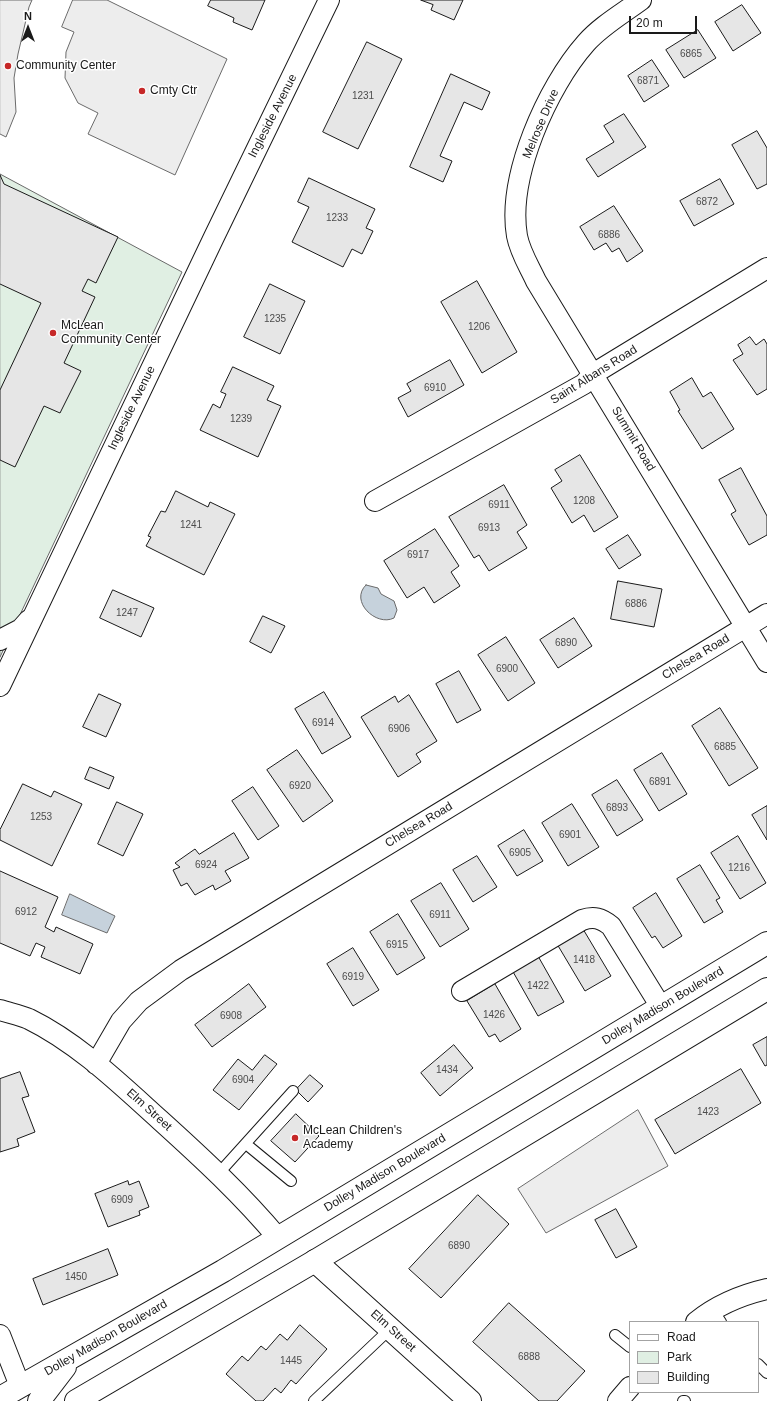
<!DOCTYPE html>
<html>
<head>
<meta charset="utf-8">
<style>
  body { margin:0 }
  #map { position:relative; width:767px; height:1401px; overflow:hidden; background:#fff; font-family:Helvetica,sans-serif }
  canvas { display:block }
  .legend { position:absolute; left:629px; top:1321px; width:130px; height:72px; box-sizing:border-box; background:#fff; border:1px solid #a3a3a3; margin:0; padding:5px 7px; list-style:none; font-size:12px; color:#1a1a1a }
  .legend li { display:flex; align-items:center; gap:8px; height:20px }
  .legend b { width:20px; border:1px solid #a3a3a3 }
  .north { position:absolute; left:8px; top:8px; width:40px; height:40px; -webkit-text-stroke:3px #fff; paint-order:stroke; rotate:0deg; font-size:11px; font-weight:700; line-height:16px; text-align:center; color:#1a1a1a }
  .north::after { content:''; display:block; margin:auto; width:14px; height:18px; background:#1a1a1a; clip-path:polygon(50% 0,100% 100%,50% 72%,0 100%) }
  .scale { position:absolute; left:629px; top:16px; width:68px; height:18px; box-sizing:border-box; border:2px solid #1a1a1a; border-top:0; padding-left:5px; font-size:12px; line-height:14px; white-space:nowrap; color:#1a1a1a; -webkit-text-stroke:3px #fff; paint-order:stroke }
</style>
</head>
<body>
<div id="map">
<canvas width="767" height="1401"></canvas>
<ul class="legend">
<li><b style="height:5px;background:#fff"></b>Road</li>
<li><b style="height:11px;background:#e0efe3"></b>Park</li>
<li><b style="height:11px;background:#e6e6e6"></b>Building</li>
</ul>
<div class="north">N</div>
<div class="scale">20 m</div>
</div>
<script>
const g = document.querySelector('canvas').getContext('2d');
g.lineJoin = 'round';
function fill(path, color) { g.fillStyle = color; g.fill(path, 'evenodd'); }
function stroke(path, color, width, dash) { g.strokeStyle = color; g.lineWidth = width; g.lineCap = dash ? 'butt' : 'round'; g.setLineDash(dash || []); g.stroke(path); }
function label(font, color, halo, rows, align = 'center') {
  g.font = font + ' Helvetica,sans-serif'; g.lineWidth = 3; g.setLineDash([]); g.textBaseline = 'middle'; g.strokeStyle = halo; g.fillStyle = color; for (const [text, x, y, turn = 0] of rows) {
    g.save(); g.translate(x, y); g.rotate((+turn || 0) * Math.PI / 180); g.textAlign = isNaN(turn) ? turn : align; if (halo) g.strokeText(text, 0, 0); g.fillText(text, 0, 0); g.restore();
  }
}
const green = new Path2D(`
  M0 174 182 272 0 657Z`);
const parking = new Path2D(`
  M0 0H32L29 7 18 54 14 78 16 112 6 137 0 134Z
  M73 0H107L227 59 175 175 88 134 98 113 78 103 65 78 66 52 74 32 62 27Z
  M638 1110 668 1166 546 1233 518 1189Z`);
const water = new Path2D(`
  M366 585 378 588 381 594 394 601 397 610 394 618C376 627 349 601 366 585Z
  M70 894 115 916 107 933 62 915Z`);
const building = new Path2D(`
  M211 0H265L252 30 233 22 234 18 208 6Z
  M421 0H463L454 20 431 10 433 5Z
  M742 5 761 33 733 51 715 22Z
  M698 30 716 58 684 78 666 50Z
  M367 42 402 59 358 149 323 132Z
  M652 60 669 86 644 102 628 76Z
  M451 74 490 92 482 110 464 102 440 156 452 161 443 182 410 167Z
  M624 114 646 147 598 177 586 159 614 142 604 126Z
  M757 131 767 148V184L757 189 732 145Z
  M0 175 4 184 118 237 96 283 88 279 82 291 95 297 64 363 81 371 60 413 44 406 15 467 0 460V390L41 303 0 284Z
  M309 178 375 209 366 228 373 231 362 254 352 249 343 267 292 242 309 207 298 202Z
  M720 179 734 204 694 226 680 201Z
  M614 206 643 251 627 262 619 248 612 252 606 243 594 250 580 227Z
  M477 281 517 352 482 373 441 302Z
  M270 284 305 301 280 354 244 337Z
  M750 337 756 345 764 339 767 344V389L757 395 733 360 743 354 738 345Z
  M450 360 464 385 408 417 398 398 411 391 407 384Z
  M233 367 274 386 267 400 281 406 258 457 200 430 213 404 220 408 226 394 221 392Z
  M692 378 703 397 711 392 734 429 702 449 678 411 680 410 670 392Z
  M580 455 618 517 594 532 584 515 572 523 551 488 562 481 555 470Z
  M741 468 767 516V535L749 545 731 514 736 511 719 480Z
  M504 485 527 525 517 532 527 548 489 571 479 555 474 558 449 517Z
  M176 491 208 507 210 502 235 514 204 575 146 546 151 537 148 536 161 511 165 512Z
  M435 529 459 566 451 572 460 586 434 603 424 587 407 598 384 561Z
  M628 535 641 555 619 569 606 549Z
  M618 581 662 589 654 627 611 619Z
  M113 590 154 608 141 637 100 618Z
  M263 616 285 626 271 653 250 642Z
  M574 618 592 646 558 668 540 640Z
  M506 637 535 683 508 701 478 655Z
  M459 671 481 710 457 723 436 684Z
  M324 692 351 737 322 754 295 709Z
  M99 694 121 704 106 737 83 727Z
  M409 695 437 741 416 754 421 762 398 777 361 717 395 696 398 702Z
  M720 708 758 768 729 786 692 726Z
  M297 750 333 801 303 822 267 770Z
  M662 753 687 794 659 811 634 770Z
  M90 767 114 777 109 789 85 779Z
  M617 780 643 820 617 836 592 795Z
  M23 784 51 797 54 791 82 804 52 866 0 840V830Z
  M253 787 279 826 258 840 232 801Z
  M117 802 143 814 123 856 98 844Z
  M572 804 599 847 568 866 542 823Z
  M767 806V840L752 815Z
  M524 830 543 861 517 876 498 846Z
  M234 833 249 858 225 871 231 881 215 890 213 885 195 895 187 883 181 886 173 870 180 867 175 863 195 849 199 854Z
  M738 836 766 883 740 899 711 853Z
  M477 856 497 887 473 902 453 870Z
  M700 865 720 898 716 900 723 912 704 923 677 879Z
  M0 871 58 897 45 927 54 932 56 927 93 944 80 974 41 957 45 947 36 943 30 956 0 943Z
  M441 883 469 929 440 947 411 901Z
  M656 893 682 936 663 948 655 936 652 938 633 908Z
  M398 914 425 958 397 975 370 932Z
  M583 929 611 976 585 991 557 944Z
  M353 948 379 990 353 1006 327 964Z
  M538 956 564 1002 538 1016 512 970Z
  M249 984 266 1007 212 1047 195 1025Z
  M495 984 521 1029 500 1042 495 1034 489 1037 467 1001Z
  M767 1037V1065L765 1066 753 1045Z
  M454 1045 473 1068 440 1096 421 1073Z
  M265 1055 277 1064 239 1110 213 1090 238 1059 252 1070Z
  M741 1069 761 1103 675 1154 655 1120Z
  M20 1072 29 1096 22 1098 35 1132 17 1139 19 1146 0 1152V1079Z
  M310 1075 323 1086 308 1102 296 1090Z
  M296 1114 319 1136 295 1162 271 1141Z
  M128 1181 129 1185 139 1181 149 1207 139 1211 140 1215 108 1227 95 1194Z
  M478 1195 509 1224 441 1298 409 1269Z
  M616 1209 637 1247 616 1258 595 1220Z
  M108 1249 118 1275 43 1305 33 1279Z
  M509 1303 585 1371 557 1401H539L473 1342Z
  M300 1325 327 1349 296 1384 291 1380 281 1393 275 1388 263 1401H256L226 1374 242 1356 248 1361 261 1346 266 1350 280 1334 287 1340Z`);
const lane = new Path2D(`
  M246 1144 291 1181
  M219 1173 293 1091
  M713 1310 721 1322
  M615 1335 630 1347
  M758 1364 767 1373
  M314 1401 390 1329
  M683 1401H685`);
const street = new Path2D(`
  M641 0C622 14 601 26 586 43 547 87 507 177 517 236 520 252 529 266 536 281L767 662
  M375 501 584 384 593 374 767 268
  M0 640 21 629 29 620
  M0 686 214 237 329 0
  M462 991 582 920C594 916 601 918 611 926L661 1007
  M0 1010C9 1013 20 1015 29 1019 78 1043 120 1084 160 1120 202 1158 242 1195 278 1238
  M96 1064 121 1021 139 1001 181 970 767 614
  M696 1322C717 1305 741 1295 767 1289
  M0 1335 20 1386
  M618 1401 630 1387`);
const secondary = new Path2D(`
  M315 1261 470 1401`);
const primary = new Path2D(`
  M0 1398 223 1271 767 943
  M39 1401 65 1367
  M76 1401 315 1261 767 989`);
const markers = [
  [8,66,4,"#c62828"],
  [142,91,4,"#c62828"],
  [53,333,4,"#c62828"],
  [295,1138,4,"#c62828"]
];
const numberNames = [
  ["6865",691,54],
  ["6871",648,81],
  ["1231",363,96],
  ["6872",707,202],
  ["1233",337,218],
  ["6886",609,235],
  ["1235",275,319],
  ["1206",479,327],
  ["6910",435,388],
  ["1239",241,419],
  ["1208",584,501],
  ["6911",499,505],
  ["1241",191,525],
  ["6913",489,528],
  ["6917",418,555],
  ["6886",636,604],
  ["1247",127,613],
  ["6890",566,643],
  ["6900",507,669],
  ["6914",323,723],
  ["6906",399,729],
  ["6885",725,747],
  ["6891",660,782],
  ["6920",300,786],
  ["6893",617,808],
  ["1253",41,817],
  ["6901",570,835],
  ["6905",520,853],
  ["6924",206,865],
  ["1216",739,868],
  ["6912",26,912],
  ["6911",440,915],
  ["6915",397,945],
  ["1418",584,960],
  ["6919",353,977],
  ["1422",538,986],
  ["1426",494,1015],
  ["6908",231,1016],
  ["1434",447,1070],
  ["6904",243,1080],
  ["1423",708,1112],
  ["6909",122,1200],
  ["6890",459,1246],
  ["1450",76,1277],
  ["6888",529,1357],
  ["1445",291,1361]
];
const poiNames = [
  ["Community Center",16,66],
  ["Cmty Ctr",150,91],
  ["McLean",61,326],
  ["Community Center",61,340],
  ["McLean Children's",303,1131],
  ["Academy",303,1145]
];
const streetNames = [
  ["Ingleside Avenue",273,116,-63],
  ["Melrose Drive",541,124,-67],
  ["Saint Albans Road",594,375,-32],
  ["Ingleside Avenue",132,408,-64],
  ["Summit Road",633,439,59],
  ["Chelsea Road",696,657,-31],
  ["Chelsea Road",419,825,-31],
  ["Dolley Madison Boulevard",663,1006,-31],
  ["Elm Street",149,1110,42],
  ["Dolley Madison Boulevard",385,1173,-31],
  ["Elm Street",393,1331,42],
  ["Dolley Madison Boulevard",106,1338,-30]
];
fill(green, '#e0efe3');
stroke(green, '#6a6a6a', 1);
fill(parking, '#ededed');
stroke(parking, '#6a6a6a', 1);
fill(water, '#c6d2dc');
stroke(water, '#6a6a6a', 1);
fill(building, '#e6e6e6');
stroke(building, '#1a1a1a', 1);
stroke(lane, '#1a1a1a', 12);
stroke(street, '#1a1a1a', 22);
stroke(secondary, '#1a1a1a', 24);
stroke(primary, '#1a1a1a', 24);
stroke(lane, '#fff', 10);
stroke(street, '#fff', 20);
stroke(secondary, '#fff', 22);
stroke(primary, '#fff', 22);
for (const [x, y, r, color] of markers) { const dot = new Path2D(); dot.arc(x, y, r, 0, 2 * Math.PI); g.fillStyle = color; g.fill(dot); stroke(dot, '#fff', 1.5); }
label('10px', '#4d4d4d', null, numberNames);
label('12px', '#1a1a1a', '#fff', poiNames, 'left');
label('12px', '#1a1a1a', '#fff', streetNames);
</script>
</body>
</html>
